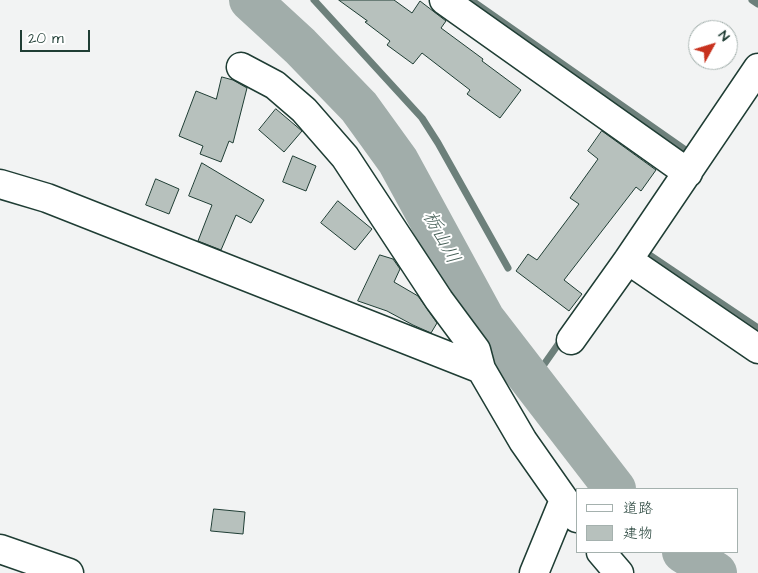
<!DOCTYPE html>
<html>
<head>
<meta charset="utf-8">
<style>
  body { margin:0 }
  #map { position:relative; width:758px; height:573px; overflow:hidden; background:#f2f3f3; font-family:"Architects Daughter","Klee One",sans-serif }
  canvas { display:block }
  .legend { position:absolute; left:576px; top:488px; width:162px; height:65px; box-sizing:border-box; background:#fff; border:1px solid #a5b1ae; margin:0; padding:6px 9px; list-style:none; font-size:15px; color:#1f3d34 }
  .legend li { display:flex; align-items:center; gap:10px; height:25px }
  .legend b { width:25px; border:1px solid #a5b1ae }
  .north { position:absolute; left:688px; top:20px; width:50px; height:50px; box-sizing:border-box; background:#fff; border:1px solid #a5b1ae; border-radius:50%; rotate:51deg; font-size:14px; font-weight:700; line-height:20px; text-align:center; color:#1f3d34 }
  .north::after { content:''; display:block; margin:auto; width:18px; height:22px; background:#c8321e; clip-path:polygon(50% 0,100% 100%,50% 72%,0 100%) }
  .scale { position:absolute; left:20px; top:30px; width:70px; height:22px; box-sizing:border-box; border:2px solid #1f3d34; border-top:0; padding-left:6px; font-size:15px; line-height:18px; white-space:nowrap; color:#1f3d34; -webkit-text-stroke:4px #fff; paint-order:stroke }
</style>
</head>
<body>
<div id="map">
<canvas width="758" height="573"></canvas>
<ul class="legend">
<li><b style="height:6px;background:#fff"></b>道路</li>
<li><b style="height:14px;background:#b7c1bd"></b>建物</li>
</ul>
<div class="north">N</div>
<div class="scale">20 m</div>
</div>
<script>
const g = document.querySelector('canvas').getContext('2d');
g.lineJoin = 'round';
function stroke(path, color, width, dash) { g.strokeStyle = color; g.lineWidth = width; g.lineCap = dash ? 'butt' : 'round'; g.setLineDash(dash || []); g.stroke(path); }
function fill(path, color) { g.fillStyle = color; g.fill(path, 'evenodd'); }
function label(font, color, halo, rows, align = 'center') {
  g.font = font + ' "Architects Daughter","Klee One",sans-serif'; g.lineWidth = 4; g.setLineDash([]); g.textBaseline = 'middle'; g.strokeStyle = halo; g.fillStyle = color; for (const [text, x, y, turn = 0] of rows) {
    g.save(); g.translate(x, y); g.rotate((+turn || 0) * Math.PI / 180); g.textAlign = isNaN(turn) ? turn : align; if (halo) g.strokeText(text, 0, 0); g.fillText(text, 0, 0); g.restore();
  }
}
const stream = new Path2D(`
  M314 0 422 118 438 143 508 268
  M471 0 690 153
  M752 0 758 4
  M642 250 758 328
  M531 383 564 336`);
const river = new Path2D(`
  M250 0 300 46 359 107 398 161 484 319 615 489
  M683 552 716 573`);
const building = new Path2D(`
  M339 0H394L412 13 420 1 446 21 441 28 483 59 482 61 521 90 500 118 467 94 470 90 422 53 413 64 387 45 390 41 365 22 367 21Z
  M222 77 233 80 247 88 233 143 229 141 221 162 200 154 203 146 179 136 196 91 216 99Z
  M276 109 302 131 284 152 259 130Z
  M602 131 656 170 641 191 636 187 564 280 582 294 569 311 516 271 528 254 537 260 579 204 570 198 598 159 588 151Z
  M293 156 316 166 306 191 283 182Z
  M202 163 264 200 251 223 236 215 221 250 198 241 212 205 189 196Z
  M156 179 179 189 169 214 146 205Z
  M338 201 372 229 355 250 321 223Z
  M380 255 393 259 400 269 394 282 418 296 437 323 431 333 413 325 387 311 358 301Z
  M214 509 245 512 243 534 211 531Z`);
const minor = new Path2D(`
  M444 0 688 173
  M241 67 275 85 304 110 345 157 439 300 476 350 481 369 523 441 577 518
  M0 184 47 198 481 369
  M628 260 758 349
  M571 340 628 260 758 68
  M0 549 69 573
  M601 552 619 573
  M534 573 564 500`);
const waterNames = [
  ["栃山川",440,238,62]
];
stroke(stream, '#6d807b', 7);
stroke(river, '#a1adaa', 42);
fill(building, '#b7c1bd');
stroke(building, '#1f3d34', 1);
stroke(minor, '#1f3d34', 31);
stroke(minor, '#fff', 28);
label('italic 19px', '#465f57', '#fff', waterNames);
</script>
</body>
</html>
